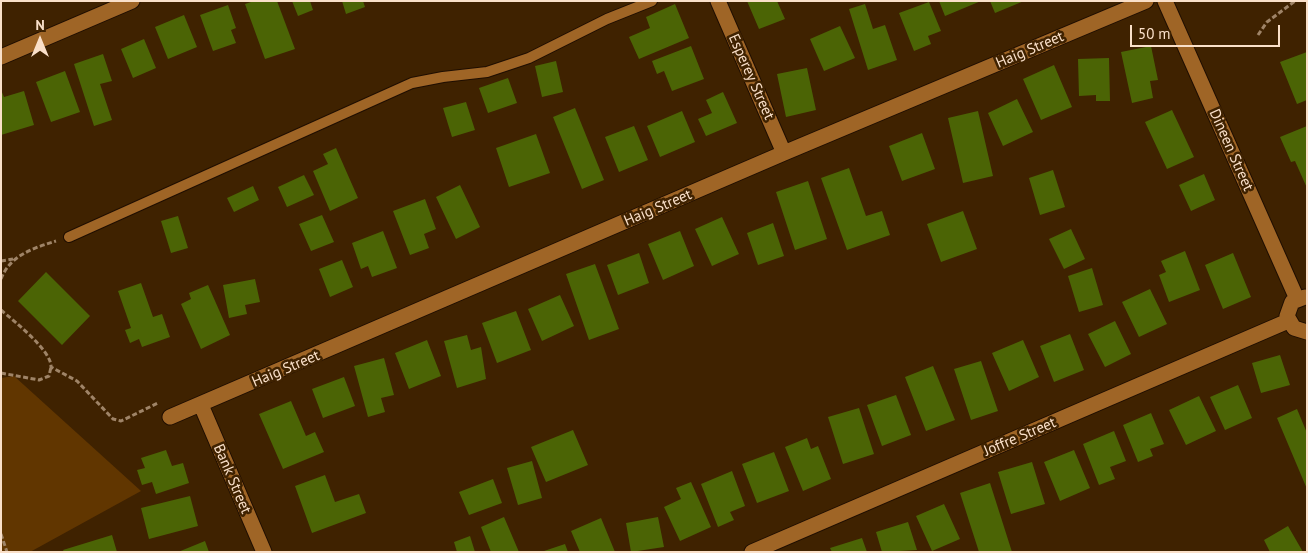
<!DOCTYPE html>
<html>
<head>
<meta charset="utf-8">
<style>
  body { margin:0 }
  #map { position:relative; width:1308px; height:553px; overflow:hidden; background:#3f2200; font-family:"PT Sans",sans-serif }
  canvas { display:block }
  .frame { position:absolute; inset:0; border:2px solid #fae0c9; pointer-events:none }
  .north { position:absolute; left:15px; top:15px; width:50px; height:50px; -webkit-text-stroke:4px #3f2200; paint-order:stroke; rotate:0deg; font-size:14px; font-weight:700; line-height:20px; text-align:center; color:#fae0c9 }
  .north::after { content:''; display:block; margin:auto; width:18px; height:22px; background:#fae0c9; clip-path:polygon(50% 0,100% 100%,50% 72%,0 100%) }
  .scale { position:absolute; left:1130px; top:25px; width:150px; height:22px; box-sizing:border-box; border:2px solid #fae0c9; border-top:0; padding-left:6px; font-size:15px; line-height:18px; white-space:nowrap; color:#fae0c9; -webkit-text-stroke:4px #3f2200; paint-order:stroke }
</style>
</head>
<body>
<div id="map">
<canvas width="1308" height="553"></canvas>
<div class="frame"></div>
<div class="north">N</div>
<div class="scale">50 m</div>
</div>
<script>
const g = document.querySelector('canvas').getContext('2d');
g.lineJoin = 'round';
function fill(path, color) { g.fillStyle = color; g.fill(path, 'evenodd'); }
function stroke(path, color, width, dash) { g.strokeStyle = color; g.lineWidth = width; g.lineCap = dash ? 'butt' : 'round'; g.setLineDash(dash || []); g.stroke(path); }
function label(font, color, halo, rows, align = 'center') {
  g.font = font + ' "PT Sans",sans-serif'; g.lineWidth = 5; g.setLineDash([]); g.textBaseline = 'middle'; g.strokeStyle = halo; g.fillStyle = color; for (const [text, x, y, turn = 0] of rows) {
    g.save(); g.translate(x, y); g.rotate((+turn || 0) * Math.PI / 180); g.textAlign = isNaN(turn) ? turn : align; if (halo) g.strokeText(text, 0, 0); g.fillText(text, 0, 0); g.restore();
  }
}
const green = new Path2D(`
  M14 376 141 491 30 552H1V378Z`);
const building = new Path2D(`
  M254 1H277L295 49 265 59 245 4Z
  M292 1H310L313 10 298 16Z
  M342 1H363L365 7 346 14Z
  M747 1H777L785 19 759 29Z
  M939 1H981L945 16Z
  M990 1H1024L995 13Z
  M929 2 941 31 928 36 931 44 914 51 899 13Z
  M675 4 689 38 639 59 629 37 650 28 646 17Z
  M865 4 873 29 885 25 897 60 868 70 849 9Z
  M228 5 236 28 231 30 236 43 213 51 200 15Z
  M184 15 197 47 168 59 155 27Z
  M840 26 855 58 824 71 810 39Z
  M144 39 156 68 133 78 121 49Z
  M691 46 704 79 672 91 664 71 657 74 652 61Z
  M1151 46 1158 80 1150 81 1153 98 1132 103 1121 52Z
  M1307 52V100L1297 104 1280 62Z
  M103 54 112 81 100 84 112 120 94 126 74 64Z
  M1109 58 1110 101H1096V95L1079 96 1078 59Z
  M556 61 563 92 542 97 535 66Z
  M1054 65 1072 107 1041 120 1023 79Z
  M807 68 816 110 786 117 777 74Z
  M65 71 80 112 51 122 36 82Z
  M508 78 517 103 488 113 479 88Z
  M1 90 4 97 24 91 34 125 1 135Z
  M723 92 737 123 706 136 698 119 712 113 706 100Z
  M1017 99 1033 132 1003 146 988 113Z
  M466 102 475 130 452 137 443 108Z
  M575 108 604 180 582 189 553 117Z
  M1172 110 1194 157 1167 169 1145 122Z
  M682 111 695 142 660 157 647 126Z
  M978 111 993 176 963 183 948 118Z
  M634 126 648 160 619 172 605 137Z
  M1307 126V188L1295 161 1291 162 1280 137Z
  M922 133 935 169 902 181 889 146Z
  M536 134 550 173 509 187 496 148Z
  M336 148 358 198 330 211 313 171 328 164 323 154Z
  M849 168 866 216 882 211 890 235 847 250 821 178Z
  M1053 170 1065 207 1040 215 1029 178Z
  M1204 174 1215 200 1191 211 1179 185Z
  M304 175 314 195 287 207 278 187Z
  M808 181 827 239 795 250 776 192Z
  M460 185 480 227 456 239 436 197Z
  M253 186 259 200 234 212 227 198Z
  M425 199 436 229 424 234 429 248 410 255 393 211Z
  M963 211 977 249 941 262 927 224Z
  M322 215 334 242 311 251 299 224Z
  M178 216 188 248 171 253 161 221Z
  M722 217 739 254 712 266 695 229Z
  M773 223 784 256 758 265 747 233Z
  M1071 229 1085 259 1064 269 1049 239Z
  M383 231 397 268 372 277 368 266 361 269 352 243Z
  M680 231 694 266 663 280 648 244Z
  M1185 251 1200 290 1169 302 1159 275 1166 272 1161 261Z
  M639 253 649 283 618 295 607 265Z
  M1233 253 1251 297 1223 309 1205 265Z
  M342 260 353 287 330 297 319 269Z
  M595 264 619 329 589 340 566 274Z
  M1092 268 1103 305 1079 312 1068 276Z
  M46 272 90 316 62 345 18 301Z
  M255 279 260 302 245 305 247 314 229 318 223 285Z
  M141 283 153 317 162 314 170 337 142 347 139 339 130 343 125 330 131 328 118 291Z
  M208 285 230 335 201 349 181 304 191 299 189 293Z
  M1150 289 1167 324 1139 337 1122 302Z
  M560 295 574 326 542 341 528 309Z
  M516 311 531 350 497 363 482 323Z
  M1115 321 1131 354 1105 367 1088 334Z
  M1070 334 1084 370 1054 382 1040 346Z
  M467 335 471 350 481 347 486 379 457 388 444 341Z
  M427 340 441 376 409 389 395 353Z
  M1023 340 1039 377 1009 391 992 353Z
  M1280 355 1290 385 1261 393 1252 363Z
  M384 358 394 395 381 398 385 412 368 417 354 366Z
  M981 361 998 411 971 420 954 369Z
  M933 366 955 420 926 431 905 377Z
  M344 377 355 406 323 418 312 389Z
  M1238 385 1252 418 1225 430 1210 397Z
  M896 395 911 435 882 446 867 405Z
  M1199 396 1216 431 1186 445 1169 410Z
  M291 401 306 436 315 432 324 452 283 469 259 414Z
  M859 408 874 454 843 464 828 417Z
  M1297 409 1307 433V489L1277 418Z
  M1151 413 1164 444 1150 449 1153 456 1138 462 1123 425Z
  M573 430 588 465 546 482 531 447Z
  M1114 431 1126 461 1110 467 1115 479 1099 485 1083 444Z
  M807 438 811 449 818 446 831 479 803 491 785 447Z
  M166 450 172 466 183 463 189 483 156 494 152 482 142 485 137 470 145 468 141 458Z
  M1074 450 1090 488 1060 501 1044 462Z
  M774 452 789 491 757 503 742 464Z
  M532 461 542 498 518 505 507 468Z
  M1032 462 1045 504 1011 514 998 472Z
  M732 471 745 506 730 512 734 520 718 527 701 484Z
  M325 475 335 502 359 494 366 513 312 533 295 486Z
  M493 479 502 503 469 515 459 492Z
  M691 482 711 527 680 541 664 507 681 499 676 488Z
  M990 483 1012 552H979L960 493Z
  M190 496 198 526 149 539 141 508Z
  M944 504 960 539 932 551 916 516Z
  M504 517 519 552H491L481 527Z
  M658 517 664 547 631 552 626 523Z
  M601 518 615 552H580L571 531Z
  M908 522 917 550 882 552 876 532Z
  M1288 526 1303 552H1270L1264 540Z
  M112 535 117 552H64L63 550Z
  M470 536 475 552H457L454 542Z
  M862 538 867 552H832L830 548Z
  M205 541 209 552H178Z
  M565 544 568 552H544V551Z`);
const path = new Path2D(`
  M1258 35 1267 22 1295 1
  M1 261 13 259
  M1 279C10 255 34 248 56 241
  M1 310C14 321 52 351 51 367L77 381 113 419 121 421 158 403
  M1 373 39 380 49 376 51 367
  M1 534 7 552`);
const lane = new Path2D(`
  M69 237 412 83 443 77 487 72 529 58 607 19 652 1`);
const street = new Path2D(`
  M718 1 784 153
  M1165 1 1297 299
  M1 57 132 1
  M1305 297 1292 302 1287 316 1294 328 1307 332
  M201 405 264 552
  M170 417 784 153 1146 1
  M752 552 1288 321`);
const streetNames = [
  ["Haig Street",1030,50,-23],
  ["Esperey Street",751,77,66],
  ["Dineen Street",1231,150,66],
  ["Haig Street",658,208,-23],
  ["Haig Street",286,369,-23],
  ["Joffre Street",1020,437,-23],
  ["Bank Street",232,479,67]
];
fill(green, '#613600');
fill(building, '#4b6405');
stroke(lane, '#1f0e00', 12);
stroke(street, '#1f0e00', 17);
stroke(path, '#9f8467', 3, [5, 2.5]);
stroke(lane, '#9f6526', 10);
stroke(street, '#9f6526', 15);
label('15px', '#fae0c9', '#3f2200', streetNames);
</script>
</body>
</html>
